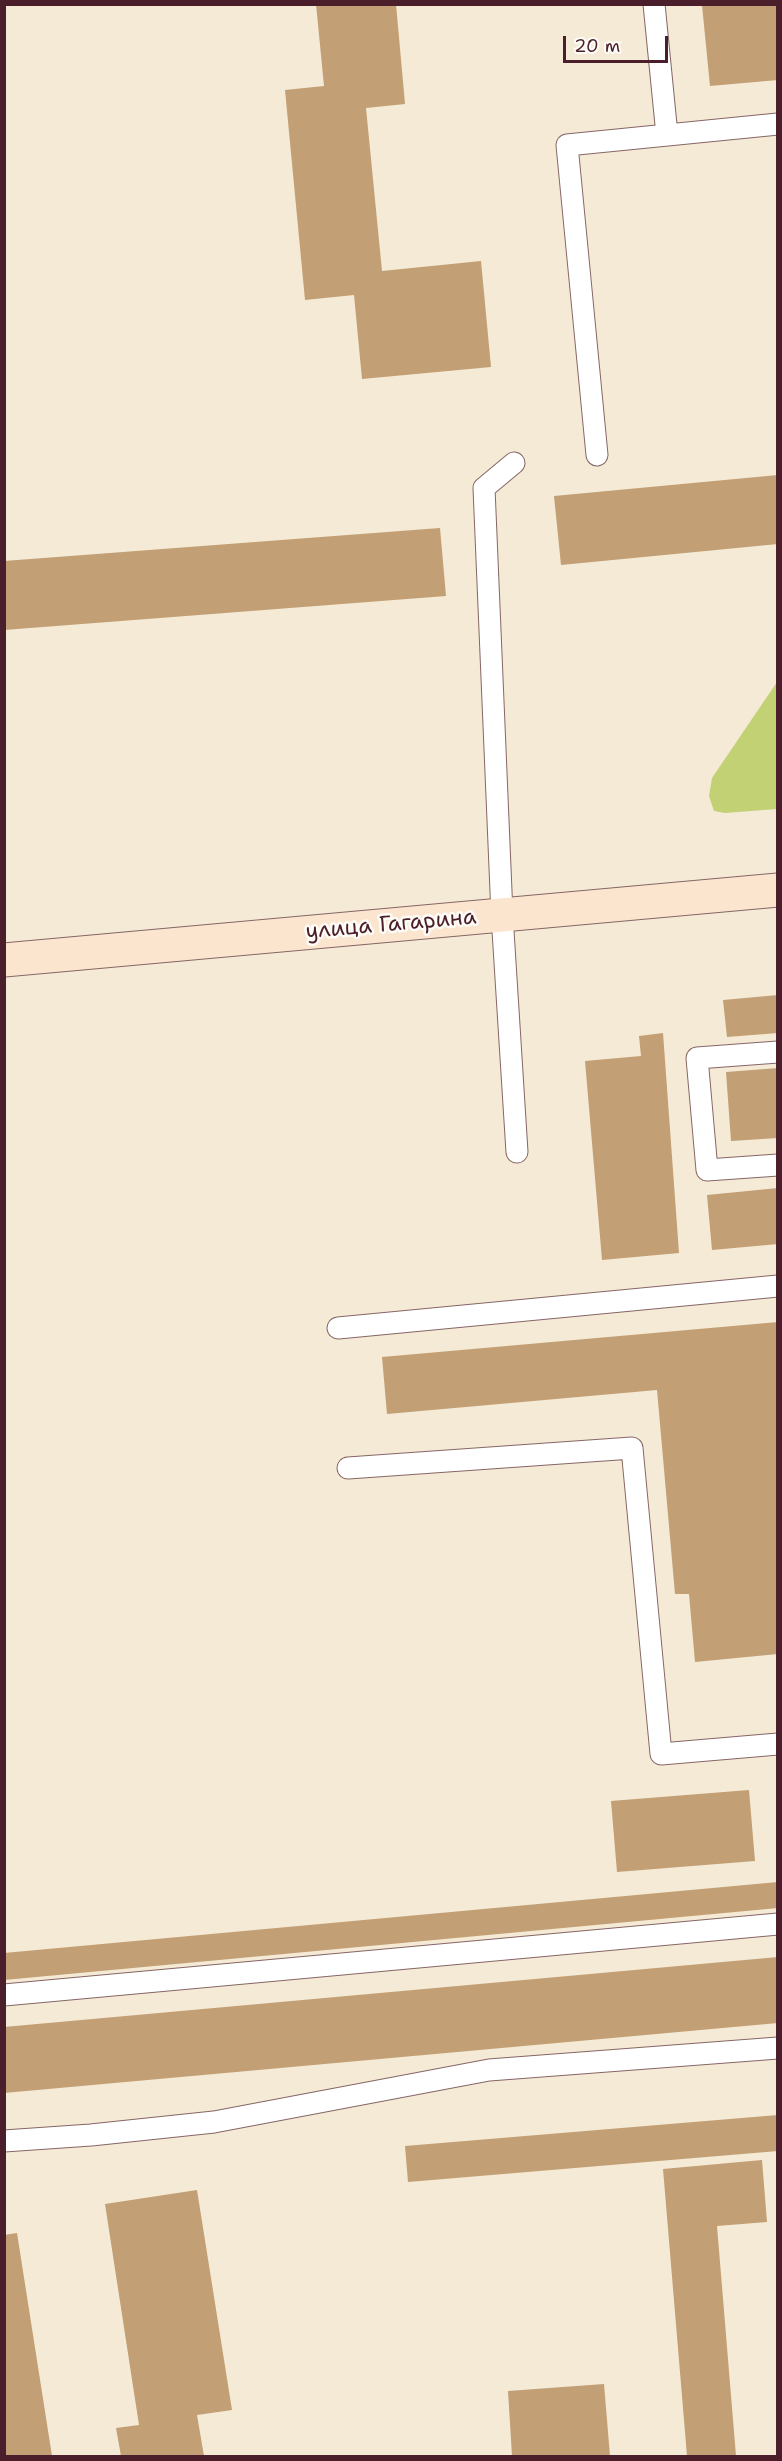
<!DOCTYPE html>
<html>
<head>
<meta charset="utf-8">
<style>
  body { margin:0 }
  #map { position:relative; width:782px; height:2461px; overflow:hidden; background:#f5ead5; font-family:"Shantell Sans",sans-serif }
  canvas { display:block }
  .frame { position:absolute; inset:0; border:6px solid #4a1f2b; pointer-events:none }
  .scale { position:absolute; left:563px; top:36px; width:105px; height:27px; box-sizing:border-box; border:3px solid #4a1f2b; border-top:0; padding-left:8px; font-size:18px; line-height:21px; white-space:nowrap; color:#4a1f2b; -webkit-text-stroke:4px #fdfcf7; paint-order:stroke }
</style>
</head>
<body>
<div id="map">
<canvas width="782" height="2461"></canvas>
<div class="frame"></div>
<div class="scale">20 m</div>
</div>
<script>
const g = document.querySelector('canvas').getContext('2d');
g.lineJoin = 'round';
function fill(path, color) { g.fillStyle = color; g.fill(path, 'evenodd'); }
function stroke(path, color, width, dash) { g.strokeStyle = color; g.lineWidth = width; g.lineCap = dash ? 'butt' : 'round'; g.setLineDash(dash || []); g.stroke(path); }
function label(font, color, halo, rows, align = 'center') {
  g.font = font + ' "Shantell Sans",sans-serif'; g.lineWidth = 5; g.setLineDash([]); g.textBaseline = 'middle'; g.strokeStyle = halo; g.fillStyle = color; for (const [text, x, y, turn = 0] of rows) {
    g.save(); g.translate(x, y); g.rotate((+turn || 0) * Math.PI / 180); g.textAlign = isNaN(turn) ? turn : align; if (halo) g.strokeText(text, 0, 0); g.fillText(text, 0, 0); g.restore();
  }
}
const green = new Path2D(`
  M777 682V809L725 813 714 811 709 796 712 778Z`);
const building = new Path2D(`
  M316 4H396L405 104 366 108 382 271 481 261 491 367 362 379 354 295 305 300 285 90 324 86Z
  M702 5H778V80L710 86Z
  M778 475V544L561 565 554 496Z
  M440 528 446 596 4 630V561Z
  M778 995V1033L727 1037 723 1000Z
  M663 1033 679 1253 602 1260 585 1061 641 1056 639 1036Z
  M778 1068V1138L731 1141 726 1072Z
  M778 1188V1244L712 1250 707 1195Z
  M778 1322V1654L695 1662 689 1594H675L657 1390 387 1414 382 1357Z
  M749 1790 755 1861 617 1872 611 1801Z
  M778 1882V1908L4 1980V1953Z
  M778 1957V2023L4 2093V2027Z
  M778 2115V2151L408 2182 405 2146Z
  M762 2160 767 2222 717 2226 736 2456H687L663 2169Z
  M197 2190 232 2410 197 2415 204 2456H121L116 2428 139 2425 105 2204Z
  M17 2233 52 2456H4V2235Z
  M604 2384 610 2456H512L508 2391Z`);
const lane = new Path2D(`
  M654 4 667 135
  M597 455 567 145 778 124
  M514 463 484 488 502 915 517 1152
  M778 1052 697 1058 707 1170 778 1165
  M338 1328 778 1286
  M348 1468 632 1448 661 1754 778 1744
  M4 1995 778 1924
  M4 2141 91 2135 214 2122 489 2070 778 2048`);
const secondary = new Path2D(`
  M4 960 778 890`);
const streetNames = [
  ["улица Гагарина",391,925,-5]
];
fill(green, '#c2d173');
fill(building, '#c29f74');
stroke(lane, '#866666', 23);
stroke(secondary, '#866666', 35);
stroke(lane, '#fff', 21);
stroke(secondary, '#fbe5cf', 33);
label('22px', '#4a1f2b', '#fdfcf7', streetNames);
</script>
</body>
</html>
